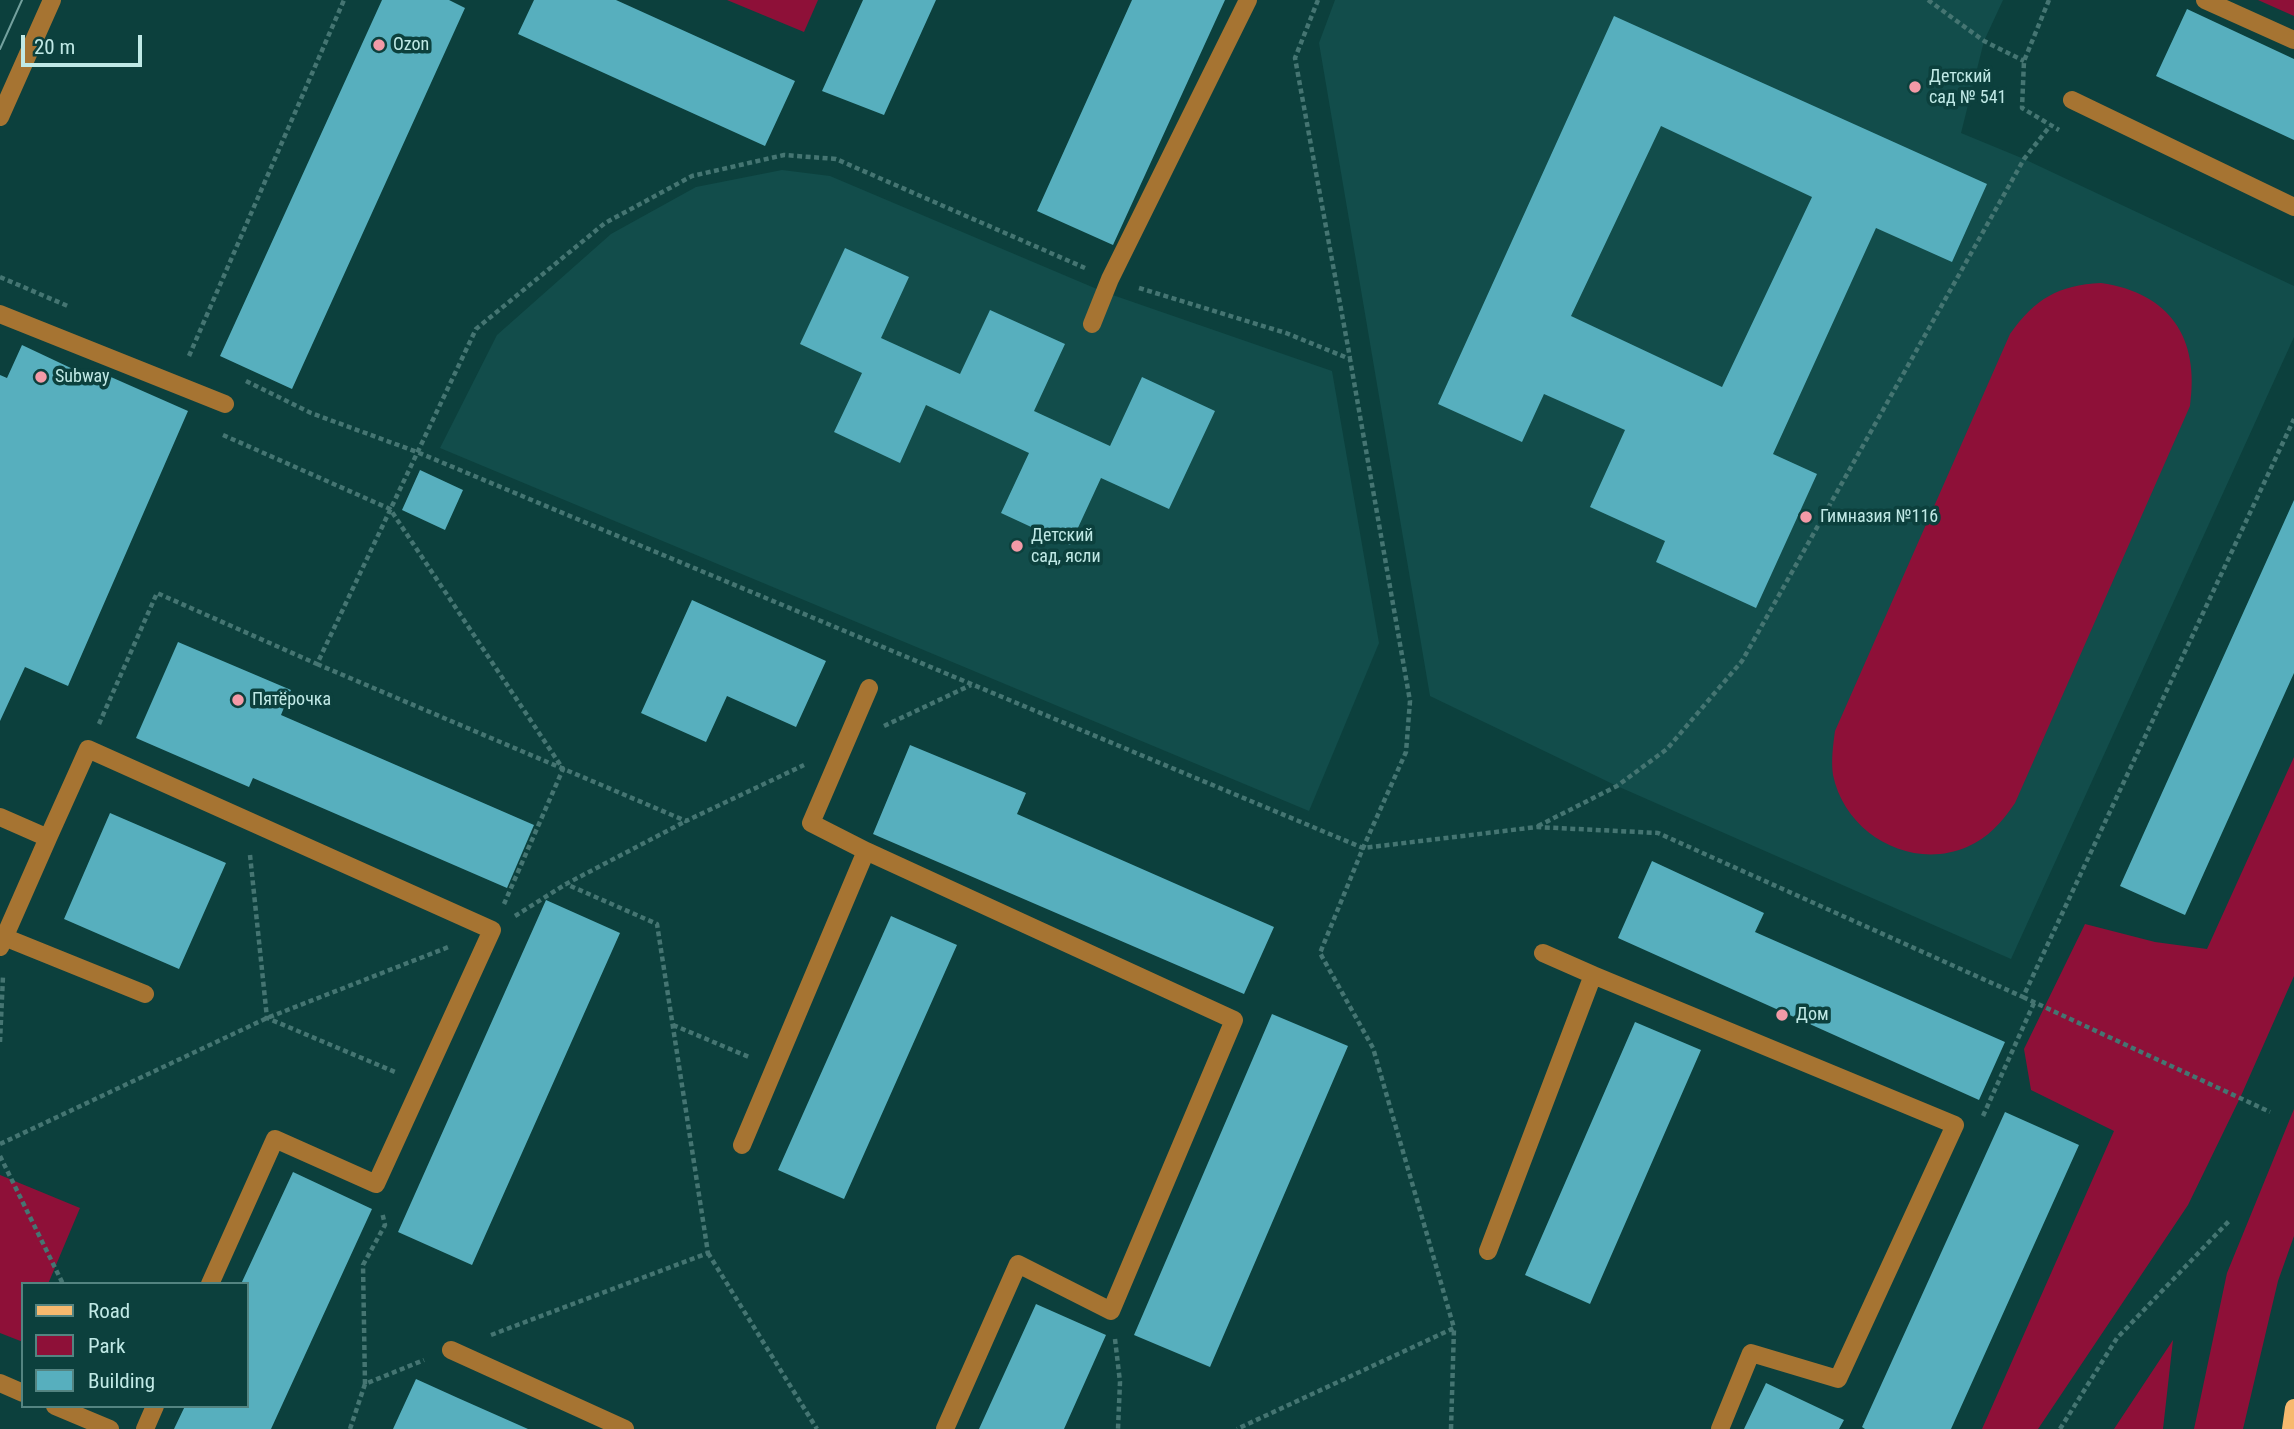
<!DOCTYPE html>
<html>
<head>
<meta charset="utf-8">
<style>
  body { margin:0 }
  #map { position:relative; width:2294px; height:1429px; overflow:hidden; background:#0c403d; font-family:"Roboto Condensed",sans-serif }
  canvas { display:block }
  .legend { position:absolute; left:21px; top:1282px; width:228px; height:126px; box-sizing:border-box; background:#0c403d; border:2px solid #548481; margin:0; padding:9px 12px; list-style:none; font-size:21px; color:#c0e9e6 }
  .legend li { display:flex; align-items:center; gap:14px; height:35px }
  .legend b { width:35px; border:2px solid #548481 }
  .scale { position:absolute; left:21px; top:35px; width:121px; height:32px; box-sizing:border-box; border:4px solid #c0e9e6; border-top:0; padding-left:9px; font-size:21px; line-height:24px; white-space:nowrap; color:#c0e9e6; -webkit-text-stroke:5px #0c403d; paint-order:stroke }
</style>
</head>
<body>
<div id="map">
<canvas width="2294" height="1429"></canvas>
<ul class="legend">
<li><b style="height:9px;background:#f7b96e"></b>Road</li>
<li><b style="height:19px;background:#8e1038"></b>Park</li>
<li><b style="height:19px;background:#57afbe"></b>Building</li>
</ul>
<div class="scale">20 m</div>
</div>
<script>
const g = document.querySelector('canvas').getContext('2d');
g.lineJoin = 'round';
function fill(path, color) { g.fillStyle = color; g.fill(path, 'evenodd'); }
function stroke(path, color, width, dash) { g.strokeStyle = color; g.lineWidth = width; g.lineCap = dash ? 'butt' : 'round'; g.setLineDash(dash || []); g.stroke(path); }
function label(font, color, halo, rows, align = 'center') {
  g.font = font + ' "Roboto Condensed",sans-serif'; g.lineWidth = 7; g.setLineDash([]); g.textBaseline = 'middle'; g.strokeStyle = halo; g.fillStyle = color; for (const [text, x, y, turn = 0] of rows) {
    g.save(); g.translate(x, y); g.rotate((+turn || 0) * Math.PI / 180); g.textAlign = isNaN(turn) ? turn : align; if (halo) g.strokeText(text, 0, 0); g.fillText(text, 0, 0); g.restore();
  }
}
const built = new Path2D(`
  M1335 0H2003L1984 41 1961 133 2024 159 2294 286V337L2011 959 1617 786 1430 696 1319 43Z
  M782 170 830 176 1104 292 1332 371 1379 643 1309 811 440 448 497 335 611 234 696 187Z`);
const green = new Path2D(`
  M727 0H818L804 32Z
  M2258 0H2294V16Z
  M2101 283C2170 293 2200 338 2190 406L2015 803C2002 822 1988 838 1967 847 1911 871 1845 834 1833 775 1831 760 1833 746 1835 731L2010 334C2035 299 2058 285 2101 283Z
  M2294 757V976L2240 1098 2188 1205 2038 1429H1982L2114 1131 2031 1090 2024 1049 2085 924 2155 942 2207 949Z
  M2294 1109V1236L2278 1281 2243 1429H2194L2227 1273Z
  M0 1175 80 1208 48 1284H23V1342L0 1333Z
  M2173 1340 2163 1429H2114Z`);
const building = new Path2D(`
  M382 0H449L465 8 292 389 220 356Z
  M534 0H616L795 81 765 146 518 34Z
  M863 0H936L884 115 822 91Z
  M1132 0H1225L1113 245 1037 211Z
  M2187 9 2294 59V140L2156 76Z
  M1614 16 1987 184 1952 262 1876 228 1773 454 1817 474 1756 608 1656 562 1665 541 1590 507 1625 430 1544 394 1522 442 1438 404ZM1661 126 1812 197 1722 387 1571 316Z
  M845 248 909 277 881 338 960 374 990 310 1065 344 1034 411 1110 446 1142 377 1215 411 1169 509 1101 478 1070 545 1001 513 1029 453 926 405 900 463 834 432 862 373 800 344Z
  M22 345 92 378 95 370 188 411 68 686 25 667 0 721V375L7 378Z
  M420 470 463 490 445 530 402 510Z
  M2294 500V673L2185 915 2120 886Z
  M692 600 826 661 796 727 727 696 706 742 641 713Z
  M178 642 291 690 281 715 534 825 507 888 253 778 249 787 136 738Z
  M910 745 1026 793 1017 814 1274 927 1244 994 873 834Z
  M110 813 226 863 179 969 64 919Z
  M1652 861 1764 913 1755 932 2005 1042 1979 1100 1618 938Z
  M546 900 620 933 472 1265 398 1232Z
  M891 916 957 945 844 1199 778 1170Z
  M1272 1014 1348 1046 1210 1367 1134 1335Z
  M1635 1022 1701 1050 1590 1304 1525 1275Z
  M2005 1112 2079 1145 1951 1429H1865L1862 1427Z
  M293 1172 372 1209 271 1429H174L185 1406H247V1284H241Z
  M1036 1304 1106 1335 1064 1429H979Z
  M416 1379 458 1398 528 1429H393Z
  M1766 1383 1844 1420 1839 1429H1744Z`);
const path = new Path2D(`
  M1318 0 1295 58 1350 358
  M1928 0 1984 41 2024 61
  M2049 0 2024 61 2022 108 2059 130
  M0 277 70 307
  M1139 288 1286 333 1350 359 1410 701 1406 752 1363 848 1320 953 1373 1048 1454 1328 1237 1429
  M189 356 344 0
  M246 381 311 413 417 452 1363 848 1537 827 1658 833 2023 997 2294 419
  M223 435 390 509 563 769 504 904
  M317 664 686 821 804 765
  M99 724 157 593 317 664 476 329 605 223 692 176 784 155 836 159 1085 268
  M884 726 971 685
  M1538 826 1617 786 1667 749 1742 661 2024 159 2050 126
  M250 855 267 1018 395 1072
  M515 916 566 884 686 821
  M2023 997 2270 1112
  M673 1025 749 1057
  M0 1042 3 976
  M1983 1116 2034 1003
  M0 1144 267 1018 451 946
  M0 1156 63 1284
  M708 1253 817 1429
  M491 1335 708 1253 657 924 566 884
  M1115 1339 1120 1382 1118 1429
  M365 1384 363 1265 385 1225 382 1212
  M350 1429 365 1384 424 1360
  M1451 1429 1454 1328
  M2060 1429 2117 1338 2230 1220`);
const minor = new Path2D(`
  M2205 0 2294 40
  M2072 100 2294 207
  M0 117 52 0
  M0 314 225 404
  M1092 324 1110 279 1248 0
  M0 817 48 838 88 749 492 930 376 1184 275 1139 210 1284
  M866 851 811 823 869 688
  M4 937 145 994
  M0 947 48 838
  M1543 953 1593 975
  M742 1145 866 851 1234 1020 1111 1311 1018 1264 945 1429
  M1488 1251 1593 975 1955 1125 1838 1379 1751 1353 1720 1429
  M451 1350 625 1429
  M0 1383 23 1393
  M55 1406 110 1429
  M145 1429 155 1406`);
const major = new Path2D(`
  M2291 1429 2294 1408`);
const tram = new Path2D(`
  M0 49 22 0`);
const markers = [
  [379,45,7,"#f39aa7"],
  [1915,87,7,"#f39aa7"],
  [41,377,7,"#f39aa7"],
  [1806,517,7,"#f39aa7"],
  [1017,546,7,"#f39aa7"],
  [238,700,7,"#f39aa7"],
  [1782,1015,7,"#f39aa7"]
];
const poiNames = [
  ["Ozon",393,45],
  ["Детский",1929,77],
  ["сад № 541",1929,98],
  ["Subway",55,377],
  ["Гимназия №116",1820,517],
  ["Детский",1031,536],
  ["сад, ясли",1031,557],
  ["Пятёрочка",252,700],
  ["Дом",1796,1015]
];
fill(built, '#124d4b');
fill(green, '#8e1038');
fill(building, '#57afbe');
stroke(path, '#457572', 4.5, [5, 3.5]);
stroke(minor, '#a67432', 18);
stroke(major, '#f7b96e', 18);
stroke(tram, '#73a19e', 2);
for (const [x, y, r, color] of markers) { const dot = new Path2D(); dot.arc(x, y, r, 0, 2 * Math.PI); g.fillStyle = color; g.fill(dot); stroke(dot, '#0c403d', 2.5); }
label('18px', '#c0e9e6', '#0c403d', poiNames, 'left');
</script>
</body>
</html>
